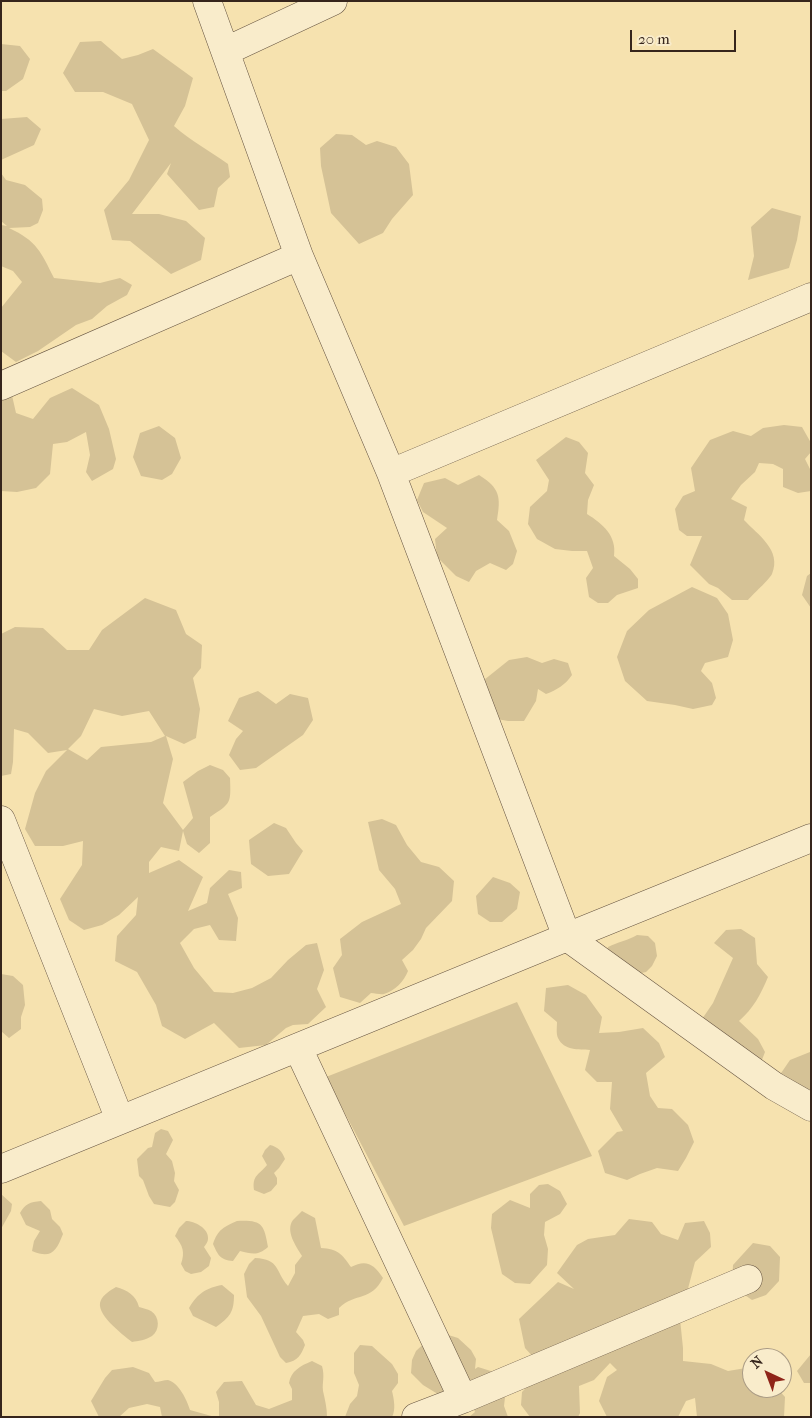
<!DOCTYPE html>
<html>
<head>
<meta charset="utf-8">
<style>
  body { margin:0 }
  #map { position:relative; width:812px; height:1418px; overflow:hidden; background:#f6e2af; font-family:"IM FELL French Canon",serif }
  canvas { display:block }
  .frame { position:absolute; inset:0; border:2px solid #36251c; pointer-events:none }
  .north { position:absolute; left:742px; top:1348px; width:50px; height:50px; box-sizing:border-box; background:#f9eccb; border:1px solid #ab9c85; border-radius:50%; rotate:317deg; font-size:14px; font-weight:700; line-height:20px; text-align:center; color:#36251c }
  .north::after { content:''; display:block; margin:auto; width:18px; height:22px; background:#8f2418; clip-path:polygon(50% 0,100% 100%,50% 72%,0 100%) }
  .scale { position:absolute; left:630px; top:30px; width:106px; height:22px; box-sizing:border-box; border:2px solid #36251c; border-top:0; padding-left:6px; font-size:15px; line-height:18px; white-space:nowrap; color:#36251c; -webkit-text-stroke:4px #f9eccb; paint-order:stroke }
</style>
</head>
<body>
<div id="map">
<canvas width="812" height="1418"></canvas>
<div class="frame"></div>
<div class="north">N</div>
<div class="scale">20 m</div>
</div>
<script>
const g = document.querySelector('canvas').getContext('2d');
g.lineJoin = 'round';
function fill(path, color) { g.fillStyle = color; g.fill(path, 'evenodd'); }
function stroke(path, color, width, dash) { g.strokeStyle = color; g.lineWidth = width; g.lineCap = dash ? 'butt' : 'round'; g.setLineDash(dash || []); g.stroke(path); }
const green = new Path2D(`
  M101 41 122 59 138 55 153 49 193 78 185 106 174 126C191 141 210 151 228 164L230 177 218 188 214 207 199 210 167 174 171 163 132 214H159L186 221 205 238 201 260 171 274 130 241 112 240 104 210 129 180 149 140 132 104 103 92H75L63 73 80 42Z
  M1 44 20 46 30 59 23 79 6 91H1Z
  M27 117 41 129 34 145 1 160V119Z
  M336 134 352 135 366 145 377 141 396 147 409 164 413 195 392 219 383 233 359 244 331 213 321 166 320 148Z
  M1 173 6 180 25 185 42 199 43 210 38 223 30 227 9 228C37 241 41 252 54 278L100 283 120 278 132 285 127 295 107 306 92 319 76 325 38 351 16 362 1 351V308L22 282 13 271 1 266V225L7 226 1 221Z
  M772 208 801 216 797 240 789 268 748 280 754 256 751 227Z
  M72 388 99 405 109 429 116 459 113 469 92 481 86 472 90 455 86 432 67 442 53 444 50 474 36 488 17 492 1 491V390L11 391 16 413 33 419 50 398Z
  M784 425 802 427 811 443V452L805 459 811 471V491L798 493 783 487V469L773 464 759 463 755 472 741 485 731 499 747 507 744 520C758 535 782 550 772 574 769 580 753 594 748 600H732L718 588 709 584 690 565 702 536H687L679 530 675 509 683 496 695 491 691 468 710 440 733 431 751 436 763 428Z
  M159 426 175 438 181 458 172 474 162 480 141 476 133 457 140 433Z
  M566 437 579 442 588 453 585 473 594 485 588 500 587 514C603 524 617 536 614 556L630 569 638 579V588L617 595 608 603H598L589 597 586 578 593 568 587 551H572L555 549 537 539 528 524 530 507 547 491 549 480 536 460Z
  M479 475C500 488 501 497 497 520L509 531 517 551 513 564 506 570 490 563 476 571 469 582 456 576 437 557 435 539 447 528 423 512 417 500 424 483 445 478 458 485Z
  M811 573V608L802 595 807 576Z
  M692 587 717 598 728 614 733 640 728 657 705 663 701 671 712 683 716 698 712 705 693 709 675 705 647 701 625 681 617 657 627 631 649 610Z
  M145 598 176 610 186 634 202 645 201 668 193 678 200 709 196 738 184 744 166 736 173 759 163 803 183 830 193 818 183 782 198 771 210 765 223 770 230 778C231 804 231 803 210 817V843L199 853 187 844 183 831 179 851 161 847 149 862V873L179 860 203 877 188 911 207 903 210 888 229 870 241 872 242 888 228 894 238 918 236 941 219 940 210 925 194 929 180 943 194 968 214 992 233 993 252 988 271 978 288 960 306 945 317 943 324 970 317 989 326 1007 308 1024 293 1025 286 1028 266 1045 239 1048 214 1023 185 1039 162 1026 156 1005 137 972 115 961 117 936 136 915 138 897 119 915 102 925 84 930 69 920 60 899 82 865 83 841 63 846H35L25 829 35 793 46 771 67 750 48 753 28 733 14 729 13 762 11 774 1 776V634L15 627 43 628 67 650H89L102 630ZM94 709 122 716 149 711 165 736 151 742 101 747 87 760 68 749 81 736Z
  M527 657 542 663 554 659 568 663 572 675C565 685 557 690 546 694L538 689 536 701 524 721H508L491 718 479 697 484 680 509 660Z
  M258 691 276 704 290 694 308 698 313 720 303 735 256 768 240 770 229 755 236 739 243 731 228 721 239 698Z
  M382 819 396 825 407 845 421 862 439 867 454 881 452 901 426 928 421 939 413 950 402 960 408 971C404 981 395 991 384 994 381 995 375 993 371 993L360 1003 340 997 333 968 342 955 340 939 362 922 401 904 395 889 379 870 368 822Z
  M274 823 286 828 296 843 303 851 289 874 268 876 251 864 249 840Z
  M493 877 510 883 520 892 517 909 502 922H490L478 914 476 896Z
  M741 929 755 938 757 964 768 977C761 994 753 1009 739 1021L758 1039 765 1052 760 1065 700 1022 713 1003 733 958 714 943 726 930Z
  M637 935 648 936 655 943 657 956 652 966 646 972 623 977 605 964 608 947C618 942 629 940 637 935Z
  M1 974 13 976 23 985 25 1005 21 1017V1029L9 1038 1 1031Z
  M568 985 586 995 602 1017 599 1033 619 1032 643 1028 659 1043 665 1057 646 1073 650 1096 658 1108 672 1109 688 1125 694 1142 686 1158 678 1171 657 1168 640 1174 627 1180 605 1173 598 1151 617 1132 623 1131 610 1109 612 1082H597L585 1070 590 1050C579 1049 564 1051 558 1038 556 1034 557 1027 557 1022L544 1011 546 988Z
  M517 1002 592 1156 404 1226 326 1077Z
  M811 1036V1089L808 1090 777 1079 790 1060 810 1052Z
  M161 1129 168 1131 173 1140 166 1154 172 1161 175 1173 174 1181 179 1190 175 1202 170 1207 154 1204 149 1196 143 1180 139 1176 137 1159 148 1148 152 1147 155 1133Z
  M270 1145C278 1147 282 1151 285 1159L279 1168 274 1173 277 1178V1184L271 1191 264 1194 254 1190C252 1175 259 1175 267 1165L262 1156 265 1150Z
  M548 1184 560 1191 567 1204 560 1214 545 1222 544 1235 548 1249 547 1265 530 1284 515 1283 502 1274 491 1228 492 1214 510 1200 530 1208V1194L539 1185Z
  M1 1194 12 1204 11 1211 1 1229Z
  M41 1201 50 1210 52 1219 60 1227 63 1234C56 1252 51 1259 32 1251L34 1241 40 1231 26 1225 20 1213C25 1204 30 1202 41 1201Z
  M302 1211 315 1218 321 1248C338 1249 342 1254 351 1267 366 1259 374 1264 383 1278 371 1302 356 1292 339 1308V1315L328 1319 319 1314 303 1316 296 1332 303 1340 305 1345C301 1355 298 1361 286 1363L280 1357 261 1316 247 1297 244 1274 249 1264 255 1258C280 1259 275 1271 288 1286L295 1273V1265L302 1256C296 1246 285 1231 293 1220 296 1217 299 1214 302 1211Z
  M629 1219 652 1222 661 1234 678 1240 685 1223 704 1221 710 1233 711 1247 695 1262 680 1319 683 1348V1361L711 1364 728 1371 746 1368 752 1370V1388H777L785 1397 784 1417H697L695 1398 686 1401 678 1417H607L599 1401 607 1377 617 1370 610 1363 594 1380 579 1386 580 1413 578 1417H530L521 1405 522 1392 544 1369 525 1348 519 1319 558 1282 574 1289 557 1273 577 1245 588 1239 615 1235Z
  M186 1221C194 1221 209 1228 208 1239 208 1242 206 1244 204 1247L211 1258 209 1266 201 1272 191 1274 185 1271 181 1264C185 1252 183 1246 175 1236L179 1228Z
  M237 1221C262 1220 264 1224 268 1247 258 1256 252 1254 240 1251L233 1261C220 1260 218 1255 213 1244 218 1229 224 1227 237 1221Z
  M753 1243 770 1246 780 1257 779 1281 766 1295 752 1300 732 1286 733 1265Z
  M222 1285 234 1295C234 1312 230 1317 216 1327L193 1316 189 1308C198 1293 206 1288 222 1285Z
  M116 1287C127 1290 136 1295 139 1307 142 1308 148 1309 151 1311 160 1317 160 1330 152 1336 146 1340 138 1341 132 1342 122 1334 94 1313 101 1300 103 1295 111 1290 116 1287Z
  M445 1334 458 1338 471 1350 476 1359 475 1369 478 1367 494 1372 506 1389 504 1406 508 1417H469L475 1412 463 1383 441 1396 423 1385 411 1373 412 1360 416 1351 433 1335Z
  M360 1345 372 1346 392 1364 398 1374V1383L392 1391C394 1399 396 1410 392 1417H345L350 1404 357 1396 359 1385 354 1373V1353Z
  M811 1354V1383H804L797 1371Z
  M312 1361 322 1366C325 1377 322 1382 323 1391 325 1400 327 1408 327 1417H219V1402L216 1392 224 1382 242 1381 256 1405 269 1409 292 1400V1389L289 1383C291 1371 300 1366 312 1361Z
  M133 1367 149 1373 155 1382C159 1382 164 1380 168 1380 179 1383 187 1400 190 1410L215 1417H162L160 1407 147 1404 129 1408 119 1417H99L91 1401 105 1378 112 1370Z`);
const minor = new Path2D(`
  M207 1 299 256 391 473 567 937 774 1086 811 1107
  M226 51 333 1
  M1 386 299 256
  M391 473 811 297
  M1 820 120 1120
  M298 1048 463 1399
  M1 1169 567 937 811 838
  M416 1417 463 1399 748 1279`);
fill(green, '#d5c296');
stroke(minor, '#665441', 29);
stroke(minor, '#f9eccb', 28);
</script>
</body>
</html>
